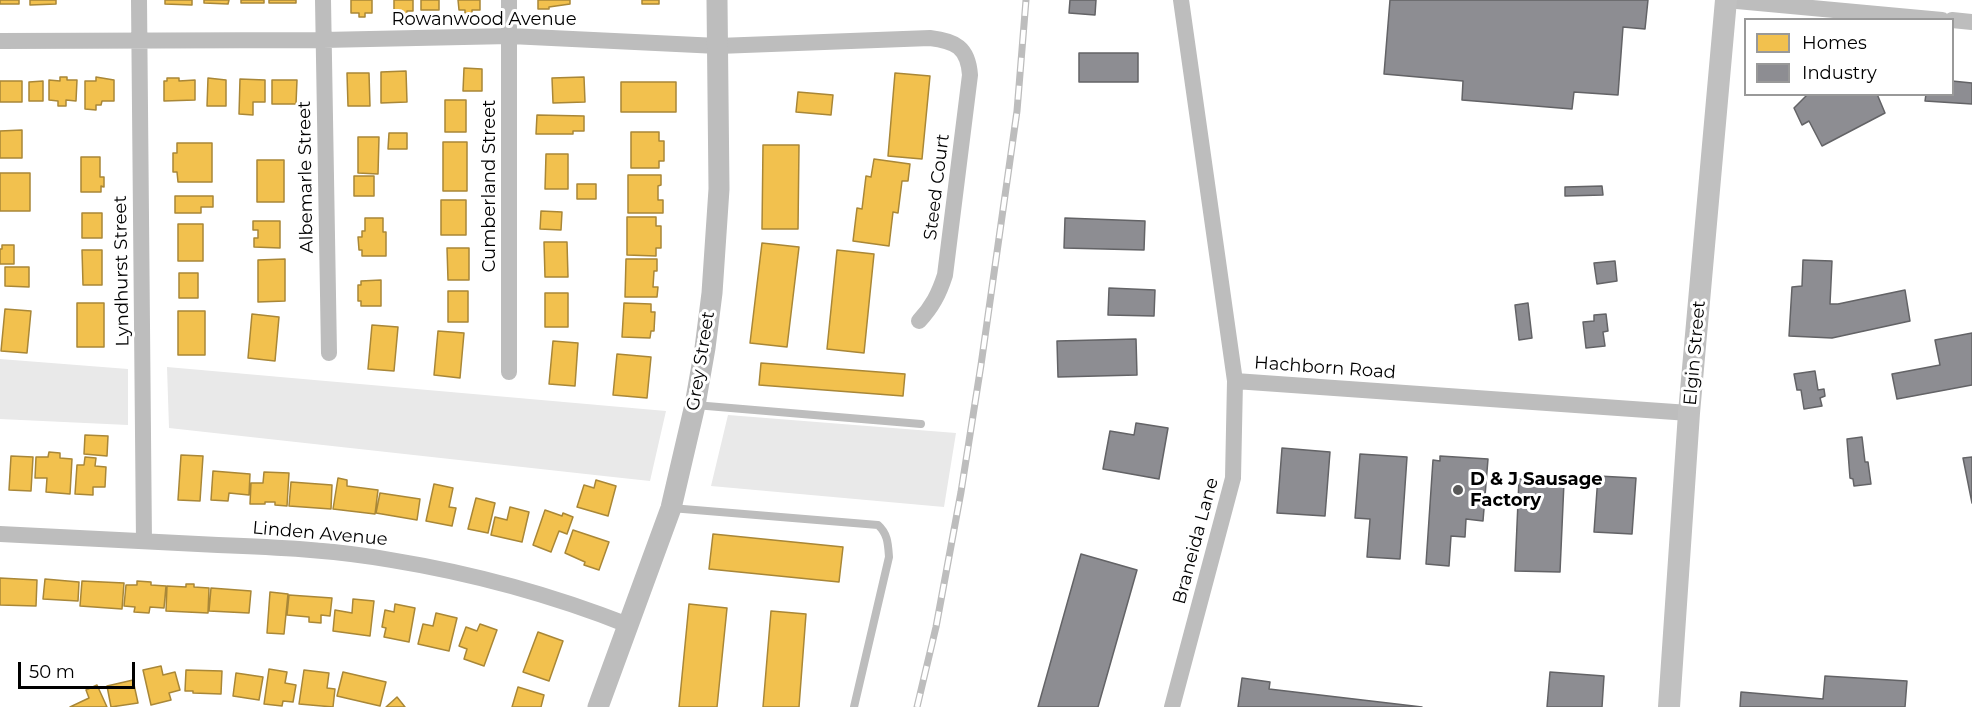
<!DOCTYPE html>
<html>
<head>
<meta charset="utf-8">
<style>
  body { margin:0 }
  #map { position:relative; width:1972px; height:707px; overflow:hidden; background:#fff; font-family:Montserrat,sans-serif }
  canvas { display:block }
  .legend { position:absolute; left:1744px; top:18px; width:210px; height:78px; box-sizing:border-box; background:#fff; border:2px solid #999; margin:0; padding:8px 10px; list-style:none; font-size:18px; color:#000 }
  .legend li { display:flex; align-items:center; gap:12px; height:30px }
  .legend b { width:30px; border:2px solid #999 }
  .scale { position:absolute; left:18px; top:662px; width:117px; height:27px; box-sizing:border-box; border:3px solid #000; border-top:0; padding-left:8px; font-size:18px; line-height:21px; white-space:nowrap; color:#000; -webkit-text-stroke:4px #fff; paint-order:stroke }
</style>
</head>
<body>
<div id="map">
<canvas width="1972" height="707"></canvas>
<ul class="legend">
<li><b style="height:16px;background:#f2c14e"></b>Homes</li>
<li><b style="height:16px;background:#8d8d92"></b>Industry</li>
</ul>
<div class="scale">50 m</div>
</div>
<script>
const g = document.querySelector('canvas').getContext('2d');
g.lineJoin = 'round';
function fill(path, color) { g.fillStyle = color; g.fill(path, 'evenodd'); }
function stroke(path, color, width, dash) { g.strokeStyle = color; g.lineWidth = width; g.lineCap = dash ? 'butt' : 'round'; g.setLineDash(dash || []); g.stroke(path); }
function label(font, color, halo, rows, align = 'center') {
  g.font = font + ' Montserrat,sans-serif'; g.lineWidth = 6; g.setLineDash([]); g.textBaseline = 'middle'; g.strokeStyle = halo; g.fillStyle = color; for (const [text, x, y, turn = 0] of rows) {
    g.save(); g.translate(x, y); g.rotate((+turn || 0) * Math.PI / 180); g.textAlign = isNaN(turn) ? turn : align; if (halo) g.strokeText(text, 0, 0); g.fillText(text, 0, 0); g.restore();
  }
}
const green = new Path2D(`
  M0 359 128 369V425L0 419Z
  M167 367 666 411 650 481 613 477 169 428Z
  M728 415 956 433 944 507 711 486Z`);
const homes = new Path2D(`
  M0 0H19V4H0Z
  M30 0H56V4L30 5Z
  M165 0H192V5L165 4Z
  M204 0H229L228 4 204 3Z
  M241 0H264V3H241Z
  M269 0H296V3H269Z
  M351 0H372V13H365V17H359V13H351Z
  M394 0H413V11H407V14H398V11H394Z
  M421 0H439V10H421Z
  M458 0H480V10H472V13H465V10H459Z
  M538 0H570V4L549 7V9H538Z
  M642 0H659V4H642Z
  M464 68 482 69V91H463Z
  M406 71 407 102 381 103V72Z
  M347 73H369L370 106H348Z
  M895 73 930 76 922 159 888 156Z
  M60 77H67V80H77L76 101 66 100V106H58V101L49 100V80L60 81Z
  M96 77 114 80V101H102L101 105H96V110L85 109V81H96Z
  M584 77 585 102 553 103 552 78Z
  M167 78H179V81L195 80V100L164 101V81H167Z
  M208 78 226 80V106H207Z
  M240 79 265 80V102H253V115L239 114Z
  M272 80H297L296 104H272Z
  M0 81H22V102H0Z
  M43 81V101H29V82Z
  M621 82H676V112H621Z
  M798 92 833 95 831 115 796 112Z
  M445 100H466V132H445Z
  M537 115 584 116V131H573V134H536Z
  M22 130V158H0V131Z
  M631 132H659V141H664V161H659V168H631Z
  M389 133H407V149H388Z
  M358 137H379L378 174 358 173Z
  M443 142H467V191H443Z
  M177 143H212V182H178L177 172H173V153H177Z
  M763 145H799L798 229H762Z
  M546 154H568V189H545Z
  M81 157H100V177H104V187L101 186V192H81Z
  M874 159 910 164 908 181H902L898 213 893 212 889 246 853 241 857 208 862 209 866 176 871 177Z
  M257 160H284V202H257Z
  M0 173H30V211H0Z
  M628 175H661V185L658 186V200H663V213H628Z
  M354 176H374V196H354Z
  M577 184H596V199H577Z
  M175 196H213V207H201V213H175Z
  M441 200H466V235H441Z
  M541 211 562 212 561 230 540 229Z
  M82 213H102V238H82Z
  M627 217H656V226H661V248H656V256L627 255Z
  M365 218H383V232H386V256H362V250H359L358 237H362V231H365Z
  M253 221H280V248L254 247V238H258V230H253Z
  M178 224H203V261H178Z
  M544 242H567L568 277H545Z
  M762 243 799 247 787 347 750 343Z
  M2 245H14V264H0V249H2Z
  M447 248H469V280H448Z
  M82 250H102V285H83Z
  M837 250 874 254 864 353 827 349Z
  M285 259V301L258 302V260Z
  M626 259H657V271H654L653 287H658L657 297H625Z
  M5 267H29V287L5 286Z
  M179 273H198V298H179Z
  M381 280V306H361V301H358V285H361V281Z
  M448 291H468V322H448Z
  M545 293H568V327H545Z
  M77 303H104V347H77Z
  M624 303 651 304V312H655L654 331H651L650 338 622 337Z
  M5 309 31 311 27 353 1 351Z
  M178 311H205V355H178Z
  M252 314 279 317 275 361 248 358Z
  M372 325 398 327 394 371 368 369Z
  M438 331 464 333 460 378 434 375Z
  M553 341 578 343 575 386 549 384Z
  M617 354 651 357 647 398 613 395Z
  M761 363 905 374 903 396 759 385Z
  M85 435 108 436 107 456 84 454Z
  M49 452 60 453V458L72 459 70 494 46 492 47 478H35L36 457H48Z
  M181 455 203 456 200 501 178 500Z
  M11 456 33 457 31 491 9 490Z
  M85 457 96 458 95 466 106 467 105 487H93V495L75 494 77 465H84Z
  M213 471 250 474 249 495 229 493 228 501 211 500Z
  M264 472 289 473 287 506 275 505V502H265V504H250L251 483H263Z
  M338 478 347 480V486L378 490 375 514 333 509Z
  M596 480 616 486 608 516 577 507 584 485 594 488Z
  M291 482 332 485 331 509 289 506Z
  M434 484 453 488 449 507 456 508 452 526 426 521Z
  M380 493 420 499 417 520 376 513Z
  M476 498 495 503 488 533 468 529Z
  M510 507 529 512 522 542 491 535 495 517 507 520Z
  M545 510 562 516 563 513 573 517 567 534 559 531 551 552 533 545Z
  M573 530 609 542 599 570 584 565 585 562 565 553Z
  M713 534 843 547 839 582 709 569Z
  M0 578 37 580 36 606 0 605Z
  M45 579 79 582 78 601 43 599Z
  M82 581 124 583 122 609 80 606Z
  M137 581 151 582V585L166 586 164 608 150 607 149 613 134 612 135 607 124 606 126 585H137Z
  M186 584H194V587L209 588 208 613 166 611 167 586 186 587Z
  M211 588 251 591 249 613 209 611Z
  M270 592 288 594 284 634 267 633Z
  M289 595 332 598 330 616 321 615V623L309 622V617L287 615Z
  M353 599 374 601 370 636 333 631 335 610 352 613Z
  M395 604 415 608 409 642 384 637 386 628 382 627 385 610 394 612Z
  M689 604 727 608 717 707H679Z
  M771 611 806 614 799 707H763Z
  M436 613 457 618 449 651 418 644 423 624 433 626Z
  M480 624 497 630 484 666 464 659 467 649 459 646 466 627 477 631Z
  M538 632 563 641 549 681 523 672Z
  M161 666 163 675 175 672 180 690 169 693 171 700 151 705 143 670Z
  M269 669 287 672 285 683 296 685 293 702 283 701 282 706 264 704Z
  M186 670 222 671 221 694 193 693V691H185Z
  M304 670 329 673 327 688 335 689 333 707 299 704Z
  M343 672 386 682 380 706 337 696Z
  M236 673 263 677 259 700 233 696Z
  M133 680 138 703 111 707 107 686Z
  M97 685 107 707H70L89 698 86 690Z
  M518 687 544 695 541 707H512Z
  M397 697 405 707H386Z`);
const industry = new Path2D(`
  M1070 0H1096L1095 15 1069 13Z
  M1390 0H1648L1645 29 1623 27 1618 95 1574 92 1572 109 1462 100 1463 81 1384 74Z
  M1079 53H1138V82H1079Z
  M1952 81 1972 83V104L1925 101 1926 94H1952Z
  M1805 94H1877L1885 113 1822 146 1809 121 1802 125 1794 108 1806 96Z
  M1602 186 1603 195 1565 196V187Z
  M1065 218 1145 221 1144 250 1064 248Z
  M1803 260 1832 261 1830 304H1838L1905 290 1910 321 1832 338 1789 336 1792 287 1802 286Z
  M1615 261 1617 281 1597 284 1594 263Z
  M1109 288 1155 290 1154 316 1108 315Z
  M1528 303 1532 338 1519 340 1515 305Z
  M1606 314 1608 331 1603 332 1605 346 1586 348 1583 322 1594 321V315Z
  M1972 333V385L1897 399 1892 374 1940 365 1935 340Z
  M1136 339 1137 375 1058 377 1057 341Z
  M1815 371 1818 390 1824 389 1825 396 1820 398 1822 406 1804 409 1801 390H1797L1794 374Z
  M1136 423 1168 428 1159 479 1103 469 1110 431 1134 435Z
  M1862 437 1865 462H1868L1871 484 1854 486 1853 479 1850 478 1847 439Z
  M1282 448 1330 452 1325 516 1277 513Z
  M1360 454 1407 457 1400 559 1367 557 1370 519 1355 518Z
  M1440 456 1488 459 1483 521 1466 519 1465 537 1451 536 1449 566 1426 564 1433 460 1440 461Z
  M1972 457V503L1963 458Z
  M1598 476 1636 478 1632 534 1594 532Z
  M1519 479 1564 482 1560 572 1515 571Z
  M1081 554 1137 570 1098 707H1038Z
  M1550 672 1604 676 1602 707H1547Z
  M1825 676 1907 681 1905 707H1740L1741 692 1823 699Z
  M1242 678 1270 682 1269 689 1422 707H1238Z`);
const service = new Path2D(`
  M695 405 921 424
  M671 508 878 525C888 534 888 544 889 557L854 707`);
const minor = new Path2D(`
  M139 0 144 541
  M323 0 329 353
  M1726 0 1942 20
  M1952 20 1972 22
  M0 41 323 40 510 36 718 46 930 38C955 41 968 47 970 75L945 275C939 294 932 307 919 321
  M509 372V0
  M1235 381 1689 413
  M0 534C73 538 146 541 218 545 274 547 336 550 391 560 471 573 552 595 628 625
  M1172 707 1233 478 1235 381 1181 0`);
const tertiary = new Path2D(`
  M598 707 671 508 695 405 705 348 712 293 719 189 717 0`);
const secondary = new Path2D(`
  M1669 707 1689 413 1726 0`);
const rail = new Path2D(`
  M917 707 936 627 961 492 981 365 1017 111 1026 0`);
const markers = [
  [1458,490,6,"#595959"]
];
const streetNames = [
  ["Rowanwood Avenue",484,20],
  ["Albemarle Street",306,177,-91],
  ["Cumberland Street",490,186,-90],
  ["Steed Court",937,187,-83],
  ["Lyndhurst Street",122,271,-91],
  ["Elgin Street",1695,353,-85],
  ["Grey Street",701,361,-81],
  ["Hachborn Road",1325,368,4],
  ["Linden Avenue",320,534,5],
  ["Braneida Lane",1196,541,-75]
];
const poiNames = [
  ["D & J Sausage",1470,480],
  ["Factory",1470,501]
];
fill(green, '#e9e9e9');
fill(homes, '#f2c14e');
stroke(homes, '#a98737', 1.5);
fill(industry, '#8d8d92');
stroke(industry, '#636366', 1.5);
stroke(service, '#bdbdbd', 8);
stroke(minor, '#bdbdbd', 16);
stroke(tertiary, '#bdbdbd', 21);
stroke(secondary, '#c0c0c0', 22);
stroke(rail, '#bdbdbd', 7);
stroke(rail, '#fff', 4.5, [14]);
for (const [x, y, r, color] of markers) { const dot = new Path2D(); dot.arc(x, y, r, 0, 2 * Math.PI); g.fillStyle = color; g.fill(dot); stroke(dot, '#fff', 2); }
label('18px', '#000', '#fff', streetNames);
label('bold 18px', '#000', '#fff', poiNames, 'left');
</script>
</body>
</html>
